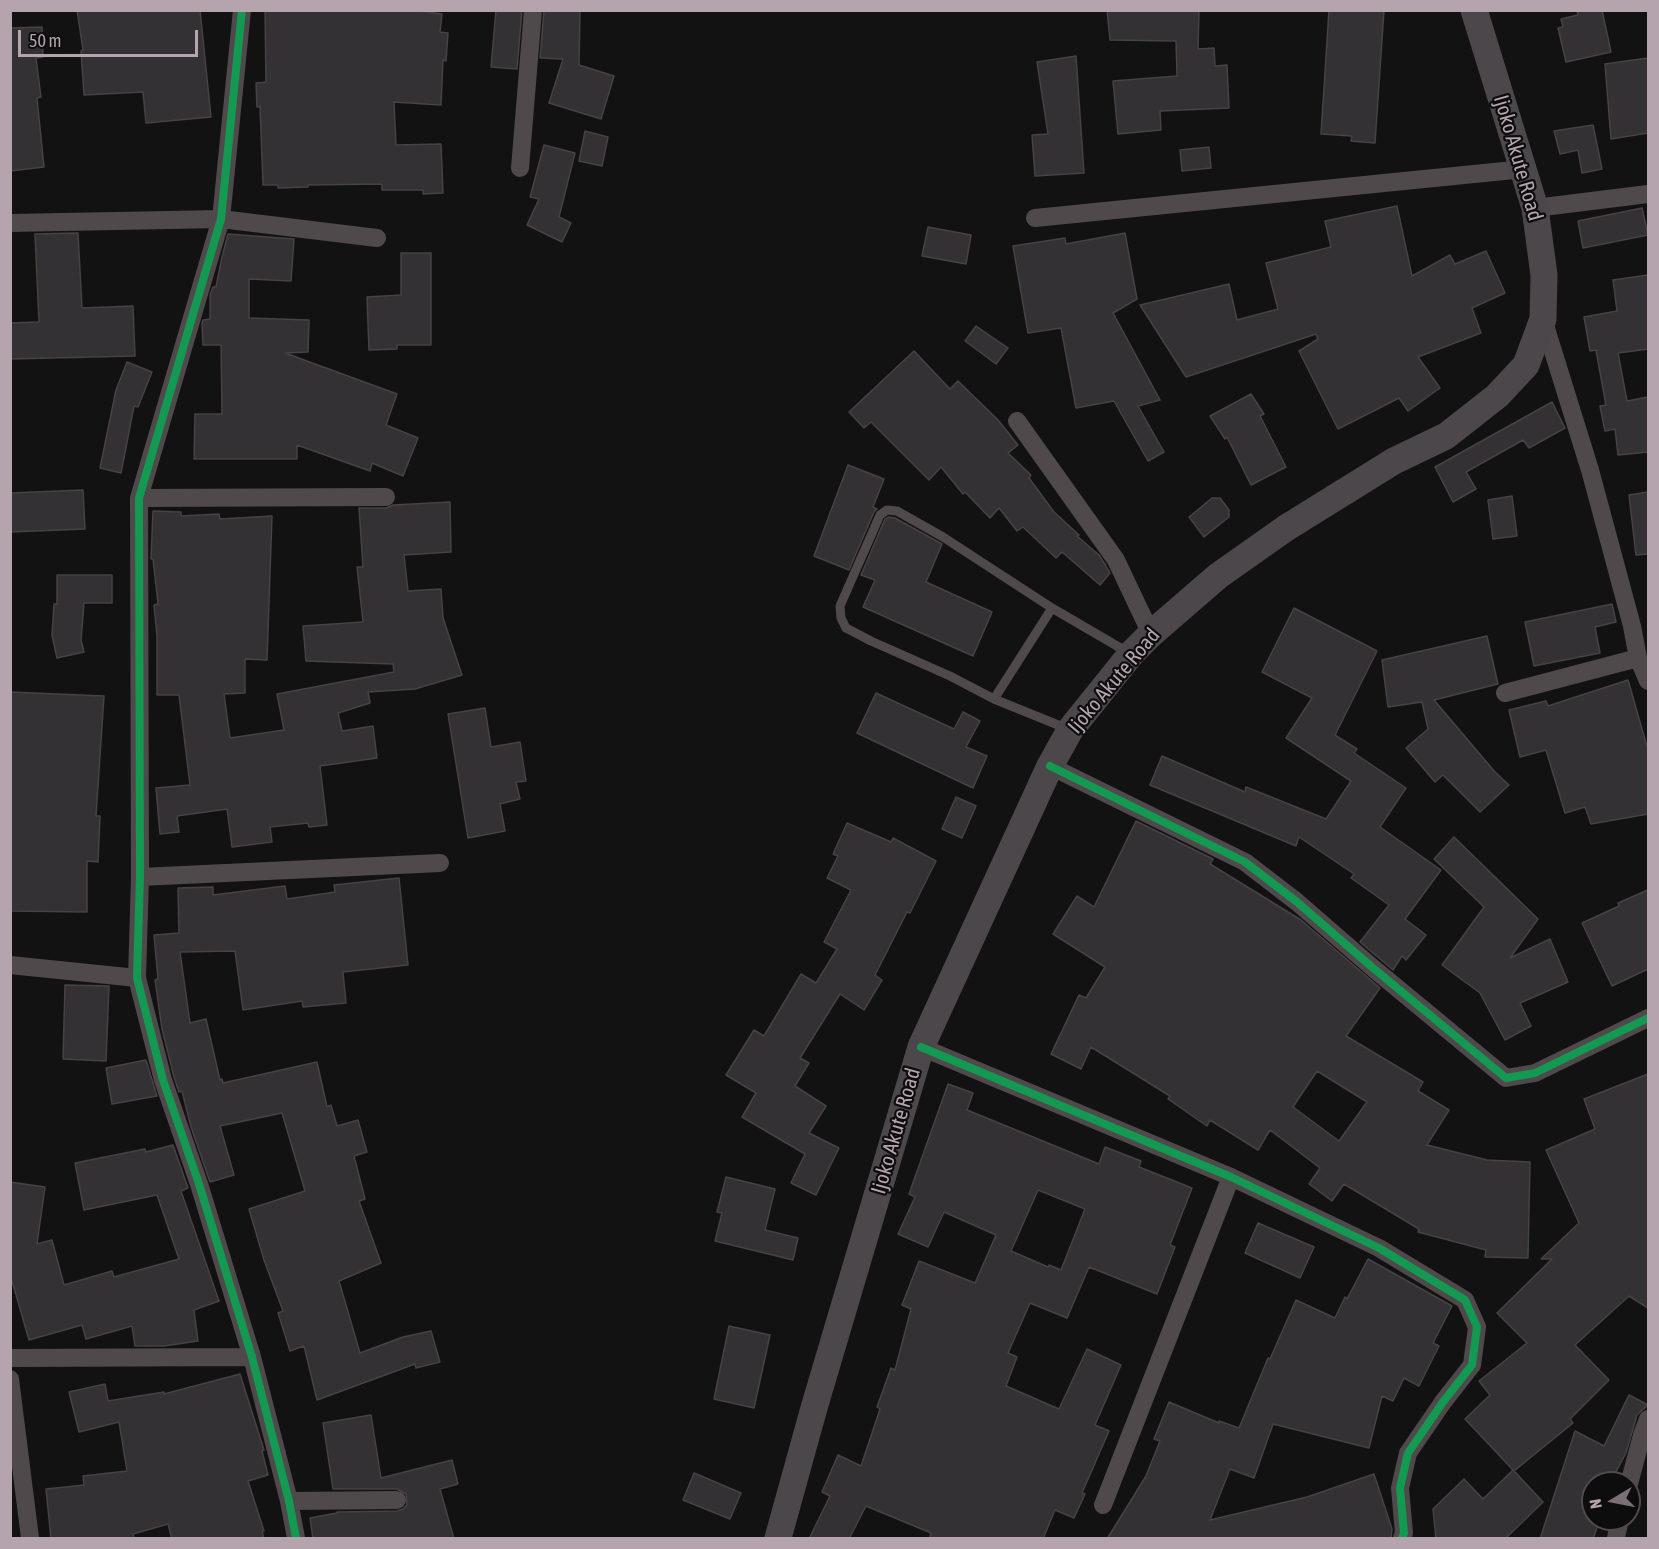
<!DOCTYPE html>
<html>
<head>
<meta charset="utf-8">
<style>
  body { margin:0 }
  #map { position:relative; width:1659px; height:1549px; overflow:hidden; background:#131212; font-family:"Asap Condensed",sans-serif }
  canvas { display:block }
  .frame { position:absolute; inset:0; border:12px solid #b5a3ae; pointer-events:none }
  .north { position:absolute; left:1581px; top:1471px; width:60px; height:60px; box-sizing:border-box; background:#0e0d0d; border:2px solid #51494d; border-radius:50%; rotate:260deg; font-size:16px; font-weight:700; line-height:24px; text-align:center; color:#b5a3ae }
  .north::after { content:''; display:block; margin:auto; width:21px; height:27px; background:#7c7077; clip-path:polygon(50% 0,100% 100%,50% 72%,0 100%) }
  .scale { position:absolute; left:18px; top:30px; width:180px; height:27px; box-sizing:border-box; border:3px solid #b5a3ae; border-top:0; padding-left:8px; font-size:18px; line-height:21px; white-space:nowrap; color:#b5a3ae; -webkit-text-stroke:4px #0e0d0d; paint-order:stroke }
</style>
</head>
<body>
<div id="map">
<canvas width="1659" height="1549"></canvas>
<div class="frame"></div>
<div class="north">N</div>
<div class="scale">50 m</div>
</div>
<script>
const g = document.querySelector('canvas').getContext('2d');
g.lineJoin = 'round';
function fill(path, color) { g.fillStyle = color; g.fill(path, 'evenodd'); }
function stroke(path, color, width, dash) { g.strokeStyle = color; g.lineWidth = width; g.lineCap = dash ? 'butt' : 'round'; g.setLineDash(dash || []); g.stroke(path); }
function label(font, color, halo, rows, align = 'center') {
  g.font = font + ' "Asap Condensed",sans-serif'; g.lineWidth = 4.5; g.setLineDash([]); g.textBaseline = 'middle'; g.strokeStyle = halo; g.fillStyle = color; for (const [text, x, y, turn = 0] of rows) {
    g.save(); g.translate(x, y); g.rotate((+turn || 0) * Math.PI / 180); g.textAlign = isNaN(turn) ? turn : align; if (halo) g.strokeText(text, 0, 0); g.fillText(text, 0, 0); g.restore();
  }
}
const building = new Path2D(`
  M77 10H200L211 117 146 123 143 92 84 95 81 51 83 50Z
  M265 10H413L442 14 440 32 448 33 446 61 443 60 441 105 394 102 396 145 441 144 443 193 423 194V190H382V184L308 185V187L278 188V185H263L260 106 257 107 256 83 266 82Z
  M496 10H522L517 69 491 67Z
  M544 10H580L579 65 614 76 601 119 549 103 563 59 540 58Z
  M1107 10H1199L1198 49 1214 48 1215 66 1227 65 1229 108 1160 111 1161 130 1118 134 1113 81 1177 76 1176 41 1110 40Z
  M1329 10H1384L1375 143 1351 141 1352 136 1321 134Z
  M1577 10H1602L1611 52 1566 62 1558 28 1563 27 1561 19 1578 15Z
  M42 27 43 57 36 58 41 97 37 98 44 167 10 171V28Z
  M1076 56 1084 173 1035 176 1032 135 1048 134 1037 62Z
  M1648 58V133L1611 139 1605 64Z
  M1593 125 1602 169 1582 173 1578 150 1560 154 1554 131Z
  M585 131 608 137 602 166 579 161Z
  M544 145 575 153 559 217 571 223 562 242 527 225 539 199 530 197Z
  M1209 147 1211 168 1182 171 1180 150Z
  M1397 206 1412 276 1450 255 1455 264 1486 251 1505 293 1472 308 1481 333 1418 357 1440 388 1408 411 1399 398 1338 429 1299 351 1318 339 1316 334 1186 377 1140 305 1229 284 1237 320 1278 309 1266 263 1331 247 1325 221Z
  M1642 208 1648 235 1583 248 1578 221Z
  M928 227 971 235 966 264 922 256Z
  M78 233 82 308 133 306 135 356 10 359V323L39 322 35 234Z
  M1125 233 1137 299 1113 313 1160 400 1138 406 1164 452 1148 461 1114 401 1076 408 1061 328 1028 333 1013 246 1065 238 1066 244Z
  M228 234 294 239 291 281 249 279V318L309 320 308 352 285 353 397 394 386 425 418 438 403 476 372 463 370 471 297 445V459H194L195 414H222L221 345H203L202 323 203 320 210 319V295L213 287H216L222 257Z
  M401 253H431V345H397V349L369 350 367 297 401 295Z
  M1648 275V349L1618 353 1627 401 1648 397V452L1618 455 1615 429 1605 431 1600 406 1606 405 1596 350 1590 351 1584 317 1617 311 1613 280Z
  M976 326 1008 348 996 364 965 341Z
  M914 351 950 389 958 381 998 420 1018 445 1008 453 1031 475 1029 478 1054 512 1079 535 1077 536 1099 555 1106 566 1110 573 1100 585 1062 552 1056 558 1023 527 1017 531 999 508 990 518 965 492 963 494 941 467 929 480 871 422 864 428 849 412Z
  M127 362 152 372 138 407 134 406 121 473 100 468 116 390Z
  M1251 394 1264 414 1260 416 1286 467 1251 485 1227 437 1225 439 1210 416Z
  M1552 402 1565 428 1529 448 1523 440 1466 472 1476 489 1453 502 1435 467Z
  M848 465 884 479 873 507 877 509 874 512 849 570 814 556Z
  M83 490 85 529 10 532V493Z
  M1648 492V554L1636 555 1629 495Z
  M1512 496 1517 536 1493 539 1488 500Z
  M1212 498H1220L1229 510V517L1204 537 1189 517Z
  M450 502 451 552 404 555 408 591 441 589 443 618 462 675 415 689 368 692 370 703 338 713 342 731 373 726 377 758 320 766 327 825 309 827 308 823 270 827 272 842 232 847 227 809 177 816 179 832 160 834 156 788 190 785 179 695H157V636L154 605 158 604 153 559H151L153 511 181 512V516L219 514 220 519 272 516 267 660 245 659V693L224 694 230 738 284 730 277 694 394 672 393 664 306 661 303 626 363 622 357 567H363L359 508H386L393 505Z
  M889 517 895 518 942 544 926 582 992 612 973 656 863 607 875 580 861 575 885 519Z
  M57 575H112V603H84L81 640 84 652 57 658 52 635 54 604H57Z
  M1612 604 1616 622 1595 627 1600 653 1534 666 1525 622Z
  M1294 608 1377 651 1335 735 1357 749 1354 753 1406 788 1380 827 1441 870 1405 919 1426 935 1406 960 1402 956 1393 970 1360 942 1389 905 1351 878 1354 874 1299 837 1296 846 1150 785 1162 756 1245 792 1246 787 1326 819 1351 781 1286 738 1312 698 1262 672Z
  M1487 636 1498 684 1434 700 1495 772 1509 785 1480 812 1443 775 1435 782 1406 748 1428 729 1422 702 1388 707 1382 660Z
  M1628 680 1648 750V814L1591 824 1585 807 1565 813 1546 750 1520 757 1509 710 1546 701 1548 706Z
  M10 692 104 696 96 816H100L98 862 87 861V912L10 911Z
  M876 693 954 729 963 712 980 721 966 747 987 756 973 788 857 733Z
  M485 708 491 747 520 742 526 781 516 782 520 799 500 804 505 831 468 838 448 714Z
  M956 797 976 806 962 838 942 829Z
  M1136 821 1213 859 1210 864 1301 920 1380 988 1346 1036 1423 1082 1418 1091 1449 1110 1427 1145 1487 1160 1530 1162 1528 1258 1485 1257 1486 1250 1418 1232 1419 1229 1344 1184 1332 1201 1309 1184 1320 1168 1270 1130 1258 1150 1210 1120 1207 1126 1168 1099 1170 1096 1091 1047 1081 1069 1051 1054 1079 995 1086 998 1105 967 1053 934 1077 896 1094 907ZM1317 1071 1367 1102 1339 1141 1293 1107Z
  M847 823 891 842 893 838 936 861 910 913 907 912 875 975 882 980 864 1010 840 994 800 1058 809 1063 795 1086 826 1106 809 1133 839 1148 816 1195 791 1183 805 1154 742 1117 756 1093 726 1075 754 1030 764 1036 801 974 816 983 837 949 824 942 851 890 827 878 838 856 833 854Z
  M1454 837 1538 919 1510 958 1550 939 1568 982 1520 1003 1531 1026 1505 1040 1480 993 1442 965 1484 907 1434 859Z
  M399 878 408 965 343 972 346 1003 303 1007 302 1001 243 1010 235 951 180 952 190 1023 206 1019 220 1080 222 1079 223 1083 317 1062 327 1107 331 1105 337 1126 358 1120 367 1152 354 1156 365 1199 359 1201 381 1263 339 1281 360 1353 403 1337 431 1331 440 1362 416 1368 415 1364 317 1400 304 1346 290 1351 278 1313 283 1311 264 1260 249 1209 305 1191 282 1113 220 1126 234 1175 210 1182 191 1127 182 1091 179 1092 174 1077 162 1029 155 980 158 979 154 935 179 933 178 888 213 887V895L285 886 287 899 335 892 334 885Z
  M1648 890V969L1612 986 1582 923 1619 906 1618 903Z
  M65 985 109 986 106 1061 63 1059Z
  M146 1060 157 1096 112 1104 106 1068Z
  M1648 1074V1308L1629 1296 1575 1345 1609 1380 1570 1419 1573 1423 1514 1471 1543 1502 1505 1539H1436L1433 1509 1464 1479 1483 1499 1513 1470 1465 1419 1490 1395 1479 1381 1527 1343 1497 1313 1552 1259H1541L1579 1223 1546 1150 1595 1129 1584 1099Z
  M948 1084 973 1093 967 1110 1099 1164 1105 1147 1141 1161 1139 1167 1192 1188 1170 1245 1175 1247 1157 1294 1089 1267 1067 1318 1030 1303 1008 1353 1017 1357 1006 1386 1059 1409 1087 1349 1121 1365 1095 1425 1109 1431 1082 1493 1085 1494 1074 1518 1055 1510 1043 1539H929L931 1533 866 1506 849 1539H809L830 1496 822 1492 838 1455 861 1466 880 1409 877 1407 891 1368 895 1370 911 1309 902 1305 919 1261 975 1283 996 1235 944 1212 928 1247 898 1234 915 1197 909 1194ZM1038 1190 1085 1209 1061 1270 1049 1265 1048 1267 1011 1251Z
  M173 1145 188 1188 181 1191 219 1301 194 1310 198 1341 164 1346H135L132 1326 86 1339 82 1325 29 1340 10 1274V1182L45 1187 37 1244 52 1240 64 1285 112 1271 114 1277 179 1259 157 1195 84 1210 75 1163 145 1149 146 1152Z
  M726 1177 775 1189 765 1230 798 1238 793 1260 715 1241 722 1213 717 1212Z
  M1258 1223 1314 1247 1300 1278 1245 1253Z
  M1368 1259 1452 1306 1433 1343 1439 1346 1419 1386 1404 1378 1393 1401 1382 1396 1369 1448 1273 1424 1254 1478 1230 1469 1210 1520 1307 1497 1374 1474 1392 1529 1391 1539H1107L1146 1476 1160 1441 1154 1439 1169 1402 1219 1423V1421L1239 1428 1268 1358 1270 1359 1296 1300 1335 1318 1345 1297 1347 1299Z
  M729 1326 770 1335 754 1408 714 1399Z
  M240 1374 264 1450 262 1451 268 1475 248 1481 264 1531H262L264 1539H172L168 1524 133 1534 134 1539H51L46 1489 84 1485 83 1476 127 1471 119 1422 79 1432 69 1392 105 1384 108 1401 164 1392V1394Z
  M1629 1395 1648 1405 1637 1415 1626 1453 1610 1483H1593V1519H1600L1593 1539H1540L1575 1431 1604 1446Z
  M371 1415 381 1478 452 1460 458 1484 440 1489 454 1539H313L310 1518 337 1513V1512L397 1511 403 1509 407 1505 406 1494 397 1489H333L323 1423Z
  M694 1473 741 1493 730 1519 683 1500Z`);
const lane = new Path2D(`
  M994 699 1052 608
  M1068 729 994 699 950 676 871 641 846 628 841 618 840 606 880 515 887 510 897 511 943 537 1052 608 1129 653`);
const street = new Path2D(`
  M242 10 221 219 139 498 140 877 137 978 163 1080 199 1184 252 1357 289 1501 296 1538
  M520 168 533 10
  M1535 208 1648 194
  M1035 218 1524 169
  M10 223 221 219 377 238
  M1543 319 1590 470 1632 626 1638 658 1648 681
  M1017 421 1116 560 1151 634
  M139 498 386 497
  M1505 693 1638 658
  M1050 766 1245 862 1297 902 1373 968 1506 1078 1535 1073 1648 1018
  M140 877 440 863
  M10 965 137 978
  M921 1047 1231 1177 1379 1248 1465 1300 1477 1327 1472 1365 1443 1402 1408 1453 1400 1488 1404 1533 1402 1538
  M10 1358 252 1357
  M10 1379 30 1538
  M1629 1484 1642 1435 1648 1419
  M289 1501 397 1500
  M1103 1505 1231 1177
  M1616 1538 1620 1519`);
const secondary = new Path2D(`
  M778 1538 814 1408 921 1047 1050 766 1070 730 1131 654 1151 634 1218 576 1286 528 1394 461 1446 436 1497 396 1526 365 1543 319 1544 275 1535 208 1474 10`);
const cycleway = new Path2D(`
  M242 10 221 219 139 498 140 877 137 978 163 1080 199 1184 252 1357 289 1501 296 1538
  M1050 766 1245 862 1297 902 1373 968 1506 1078 1535 1073 1648 1018
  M921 1047 1231 1177 1379 1248 1465 1300 1477 1327 1472 1365 1443 1402 1408 1453 1400 1488 1404 1533 1402 1538`);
const streetNames = [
  ["Ijoko Akute Road",1518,158,74],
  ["Ijoko Akute Road",1114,681,-50],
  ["Ijoko Akute Road",896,1131,-74]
];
fill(building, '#333133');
stroke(building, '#474244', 1.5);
stroke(lane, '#4f494c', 9);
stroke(street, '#4f494c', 18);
stroke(secondary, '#4c474a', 27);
stroke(cycleway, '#139951', 8);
label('21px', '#b5a3ae', '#0e0d0d', streetNames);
</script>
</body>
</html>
